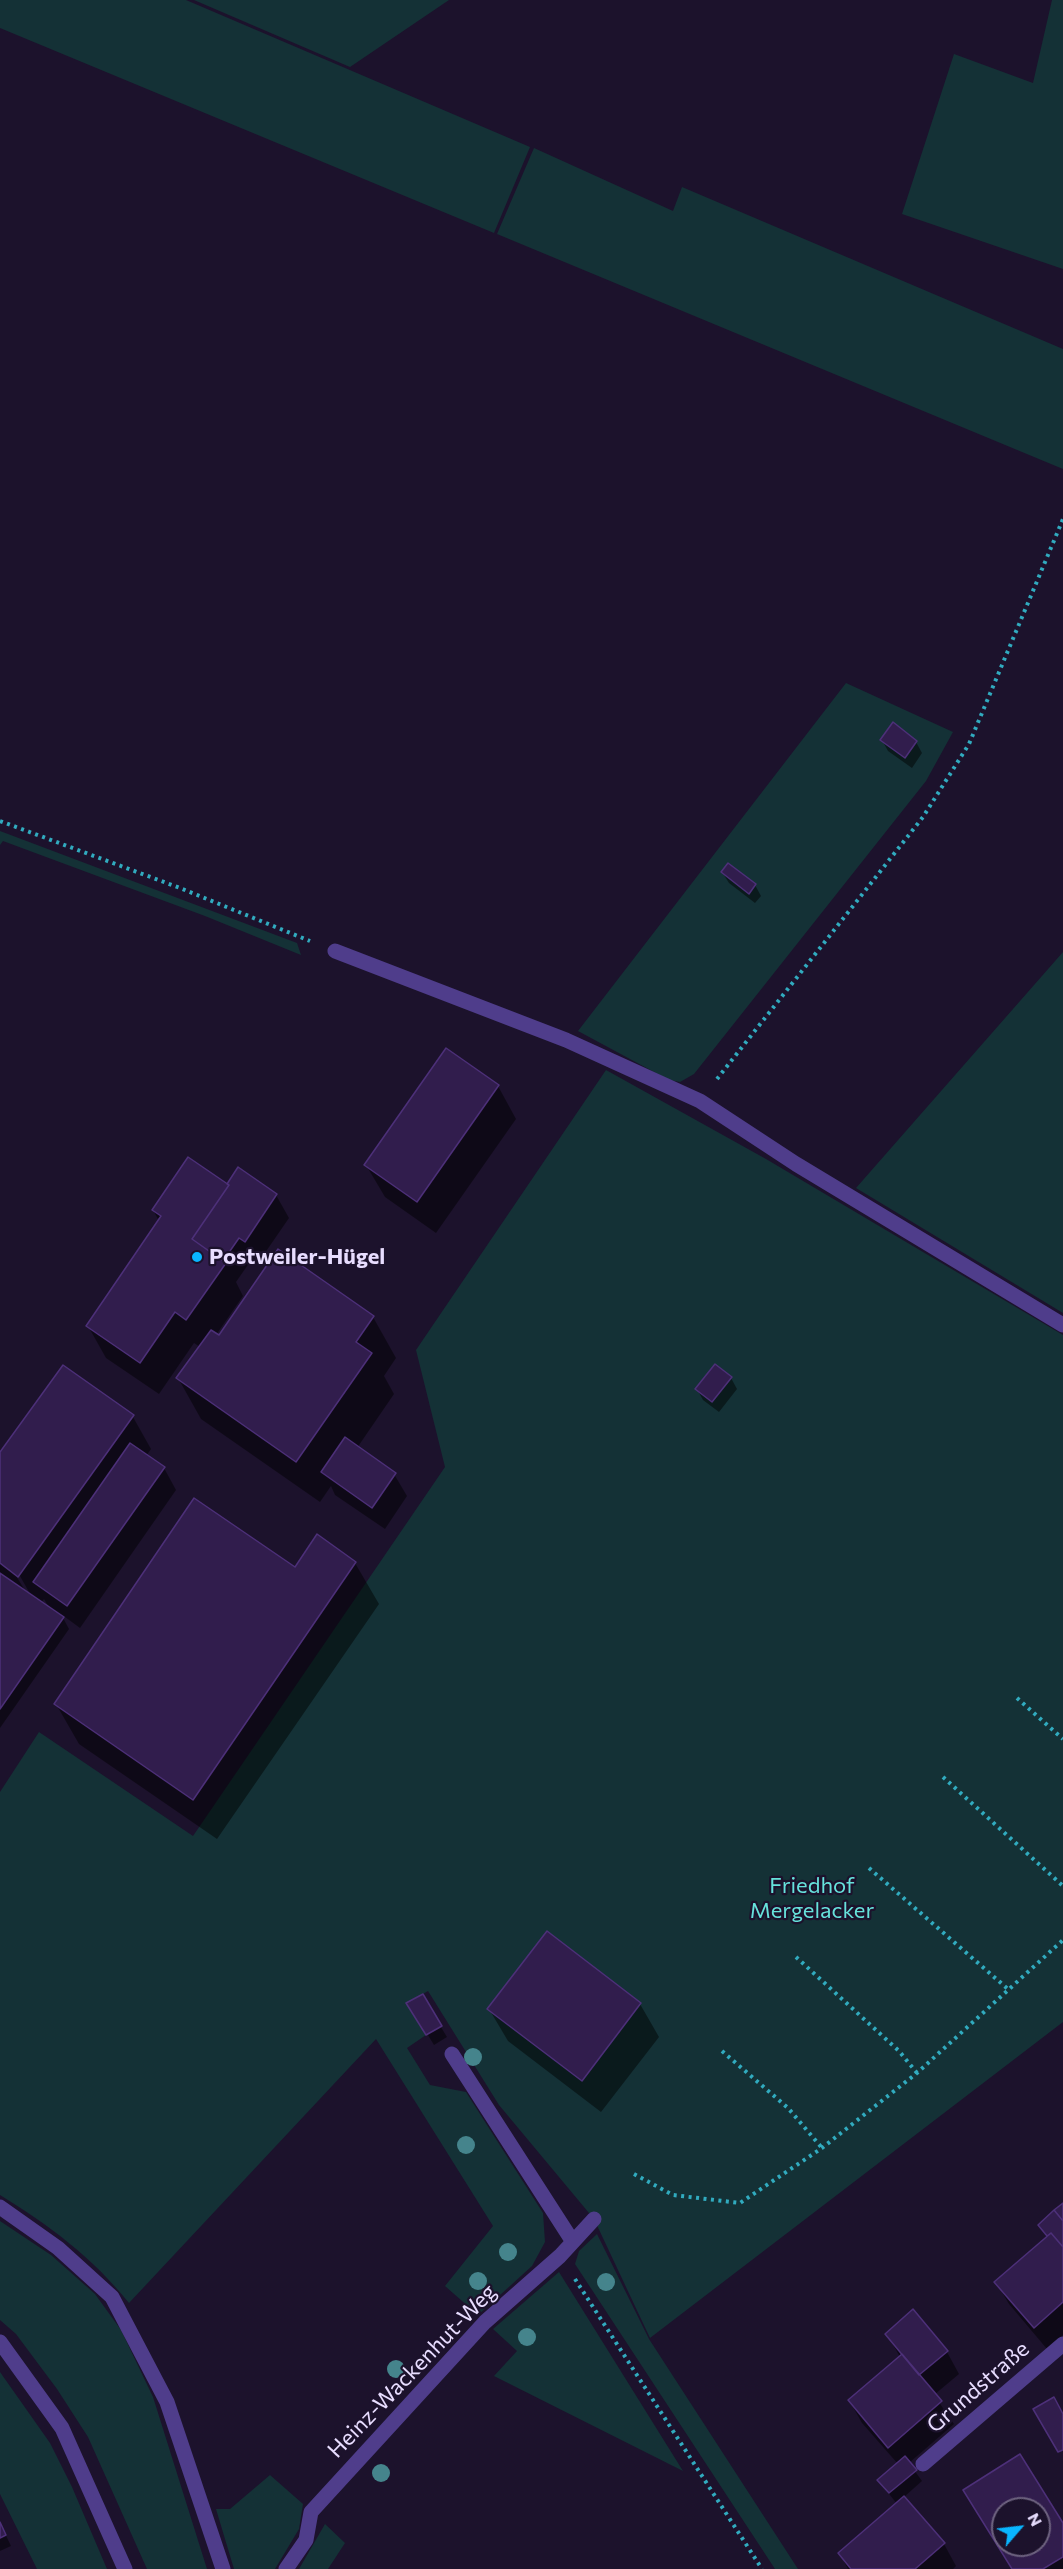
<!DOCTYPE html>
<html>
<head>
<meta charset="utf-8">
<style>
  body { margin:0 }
  #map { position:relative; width:1063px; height:2569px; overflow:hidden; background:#1c122c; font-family:Commissioner,sans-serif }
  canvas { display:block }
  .north { position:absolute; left:991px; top:2497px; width:60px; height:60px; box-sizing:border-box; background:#1c122c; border:2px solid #6e6380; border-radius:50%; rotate:62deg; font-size:16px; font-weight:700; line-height:24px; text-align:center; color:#e8ddff }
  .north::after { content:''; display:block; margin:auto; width:21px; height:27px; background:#09b5ff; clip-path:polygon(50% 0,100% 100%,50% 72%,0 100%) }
</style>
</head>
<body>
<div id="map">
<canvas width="1063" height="2569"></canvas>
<div class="north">N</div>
</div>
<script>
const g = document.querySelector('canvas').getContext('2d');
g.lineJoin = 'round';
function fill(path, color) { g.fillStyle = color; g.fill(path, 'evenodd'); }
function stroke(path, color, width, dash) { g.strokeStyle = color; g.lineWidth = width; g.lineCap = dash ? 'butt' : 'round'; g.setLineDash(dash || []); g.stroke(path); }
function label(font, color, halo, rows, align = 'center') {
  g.font = font + ' Commissioner,sans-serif'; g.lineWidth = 4.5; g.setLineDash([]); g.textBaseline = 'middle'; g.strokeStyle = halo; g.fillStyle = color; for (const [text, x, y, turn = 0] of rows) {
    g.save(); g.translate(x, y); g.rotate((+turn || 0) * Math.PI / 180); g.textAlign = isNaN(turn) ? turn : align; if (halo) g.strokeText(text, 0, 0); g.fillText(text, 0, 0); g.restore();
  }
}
const green = new Path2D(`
  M0 0H186L530 147 494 233 0 28Z
  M194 0H449L350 67Z
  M1052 0H1063V269L902 214 954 54 1033 83Z
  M534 148 673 211 682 187 1063 349V469L497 234Z
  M846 683 953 732 926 781 694 1074 680 1082 669 1080 578 1031Z
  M0 831 297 943 301 955 205 916 3 841 0 845Z
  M1063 952V1313L856 1188Z
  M606 1070 766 1159 1063 1335V2022L650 2338 594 2219 499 2105 428 1991 407 2003 426 2035 407 2048 430 2085 466 2092 543 2213 545 2242 532 2266 478 2315 445 2286 493 2226 376 2039 129 2303C93 2258 49 2225 0 2195V1792L39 1732 193 1836 445 1467 416 1350Z
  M0 2221 51 2255 95 2294 121 2330 153 2397 207 2569H147L88 2437 57 2389 16 2334 0 2320Z
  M597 2234 649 2339 798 2569H775L575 2264 579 2251Z
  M559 2272 683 2471 494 2376 517 2351 493 2329Z
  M0 2372 50 2443 72 2487 107 2569H37L0 2494Z
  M270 2475 303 2504 299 2529 275 2569H234L216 2509H230Z
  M325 2524 345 2543 328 2569H299Z`);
const shadow = new Path2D(`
  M882 740 916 742 922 753 912 768 888 751Z
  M722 872 755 885 761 896 755 903 729 883Z
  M498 1086 516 1119 436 1233 385 1197 366 1165Z
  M238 1169 276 1195 289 1218 258 1263 252 1259 236 1282 243 1296 216 1335 219 1337 373 1317 396 1358 384 1376 394 1394 357 1448 394 1474 407 1496 385 1529 335 1495 331 1486 320 1502 201 1419 178 1378 200 1347 194 1343 159 1394 106 1358 88 1326 159 1221 153 1210 231 1188Z
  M731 1378 737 1389 719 1412 703 1400 697 1389Z
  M133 1417 151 1449 146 1456 164 1468 176 1490 80 1628 61 1614 69 1629 0 1728V1455ZM16 1569 29 1592H26L13 1571ZM44 1599 50 1609 41 1603Z
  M318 1537 355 1563 379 1604 217 1839 79 1744 56 1704 295 1569Z
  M547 1934 640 2004 659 2037 601 2112 508 2041 489 2009Z
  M422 1996 447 2037 434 2045 415 2014Z
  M1063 2205V2335L1047 2349 1009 2304 996 2282 1047 2238 1040 2225Z
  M887 2334 947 2352 959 2374 934 2395 954 2424 909 2463 922 2481 904 2497 944 2544 956 2566 953 2569H848L840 2554 897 2504 879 2481 898 2464 862 2423 849 2400 900 2357Z
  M1020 2456 1063 2526V2569H1013L983 2522ZM1003 2509H1039V2545H1003Z
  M0 2523 11 2546 0 2551Z`);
const building = new Path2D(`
  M893 722 917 741 905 758 880 740Z
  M728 863 756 884 749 894 721 872Z
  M446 1048 499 1085 417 1202 364 1165Z
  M188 1157 229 1185 192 1239 226 1263 186 1320 175 1312 140 1363 86 1326 161 1216 152 1210Z
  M238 1167 277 1194 245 1242 239 1238 223 1261 192 1239 229 1185 227 1184Z
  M278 1249 374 1316 356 1342 372 1353 296 1462 176 1378 211 1330 219 1335Z
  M715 1364 732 1377 712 1402 695 1389Z
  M63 1365 134 1415 18 1577 0 1563V1452Z
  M345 1437 396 1473 372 1508 321 1472Z
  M130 1443 165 1467 67 1606 33 1582Z
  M194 1498 295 1567 317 1534 356 1562 193 1800 54 1704Z
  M0 1573 64 1617 0 1709Z
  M547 1931 641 2003 582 2081 487 2009Z
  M423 1994 442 2026 426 2035 406 2003Z
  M1063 2203V2221L1054 2210Z
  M1054 2210 1063 2221V2247L1051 2233 1047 2236 1038 2225Z
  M1051 2233 1063 2247V2302L1034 2328 994 2282Z
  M913 2309 948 2351 919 2375 885 2334Z
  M902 2354 942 2401 888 2448 848 2400Z
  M1054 2397 1063 2414V2450L1058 2452 1033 2409Z
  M1020 2454 1063 2523V2557L1043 2569H1012L963 2490ZM1003 2509H1039V2545H1003Z
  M905 2456 917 2470 889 2493 877 2480Z
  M904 2496 945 2543 915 2569H851L838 2553Z
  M0 2522 6 2535 0 2538Z`);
const path = new Path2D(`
  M0 821 180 888 310 941
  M717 1079 923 817 969 744 1063 519
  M1017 1698 1063 1739
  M943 1777 1063 1886
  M869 1868 1009 1990
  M796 1957 899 2051 917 2073
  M722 2051 788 2108 822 2148
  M634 2174 673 2195 740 2203 822 2148 917 2073 1063 1940
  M575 2279 762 2569`);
const minor = new Path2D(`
  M335 951 566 1040 700 1101 796 1164 1063 1325
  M452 2054 573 2242
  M0 2207 58 2248 112 2297 167 2402 223 2569
  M0 2342 62 2428 125 2569
  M923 2464 1063 2344
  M286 2569 306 2540 311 2512 485 2322 560 2256 594 2219`);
const trees = [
  [473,2057],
  [466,2145],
  [508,2252],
  [478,2281],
  [606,2282],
  [527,2337],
  [396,2369],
  [381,2473]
];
const markers = [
  [197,1257,6,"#09b5ff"]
];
const poiNames = [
  ["Postweiler-Hügel",209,1257]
];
const parkNames = [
  ["Friedhof",812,1886],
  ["Mergelacker",812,1911]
];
const streetNames = [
  ["Heinz-Wackenhut-Weg",412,2371,-46],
  ["Grundstraße",978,2387,-41]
];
fill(green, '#143136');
fill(shadow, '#0007');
fill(building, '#311d4d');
stroke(building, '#4d3079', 1.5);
stroke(path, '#31abbf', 4, [3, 4.5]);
stroke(minor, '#4f3d8b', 15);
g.fillStyle = '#45848c';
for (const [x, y] of trees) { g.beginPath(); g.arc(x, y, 9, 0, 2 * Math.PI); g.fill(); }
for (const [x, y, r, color] of markers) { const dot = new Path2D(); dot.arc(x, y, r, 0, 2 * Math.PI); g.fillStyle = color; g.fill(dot); stroke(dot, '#1c122c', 2); }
label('bold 22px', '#e8ddff', '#1c122c', poiNames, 'left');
label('22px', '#66e1db', '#1c122c', parkNames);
label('22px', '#e8ddff', '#1c122c', streetNames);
</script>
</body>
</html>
